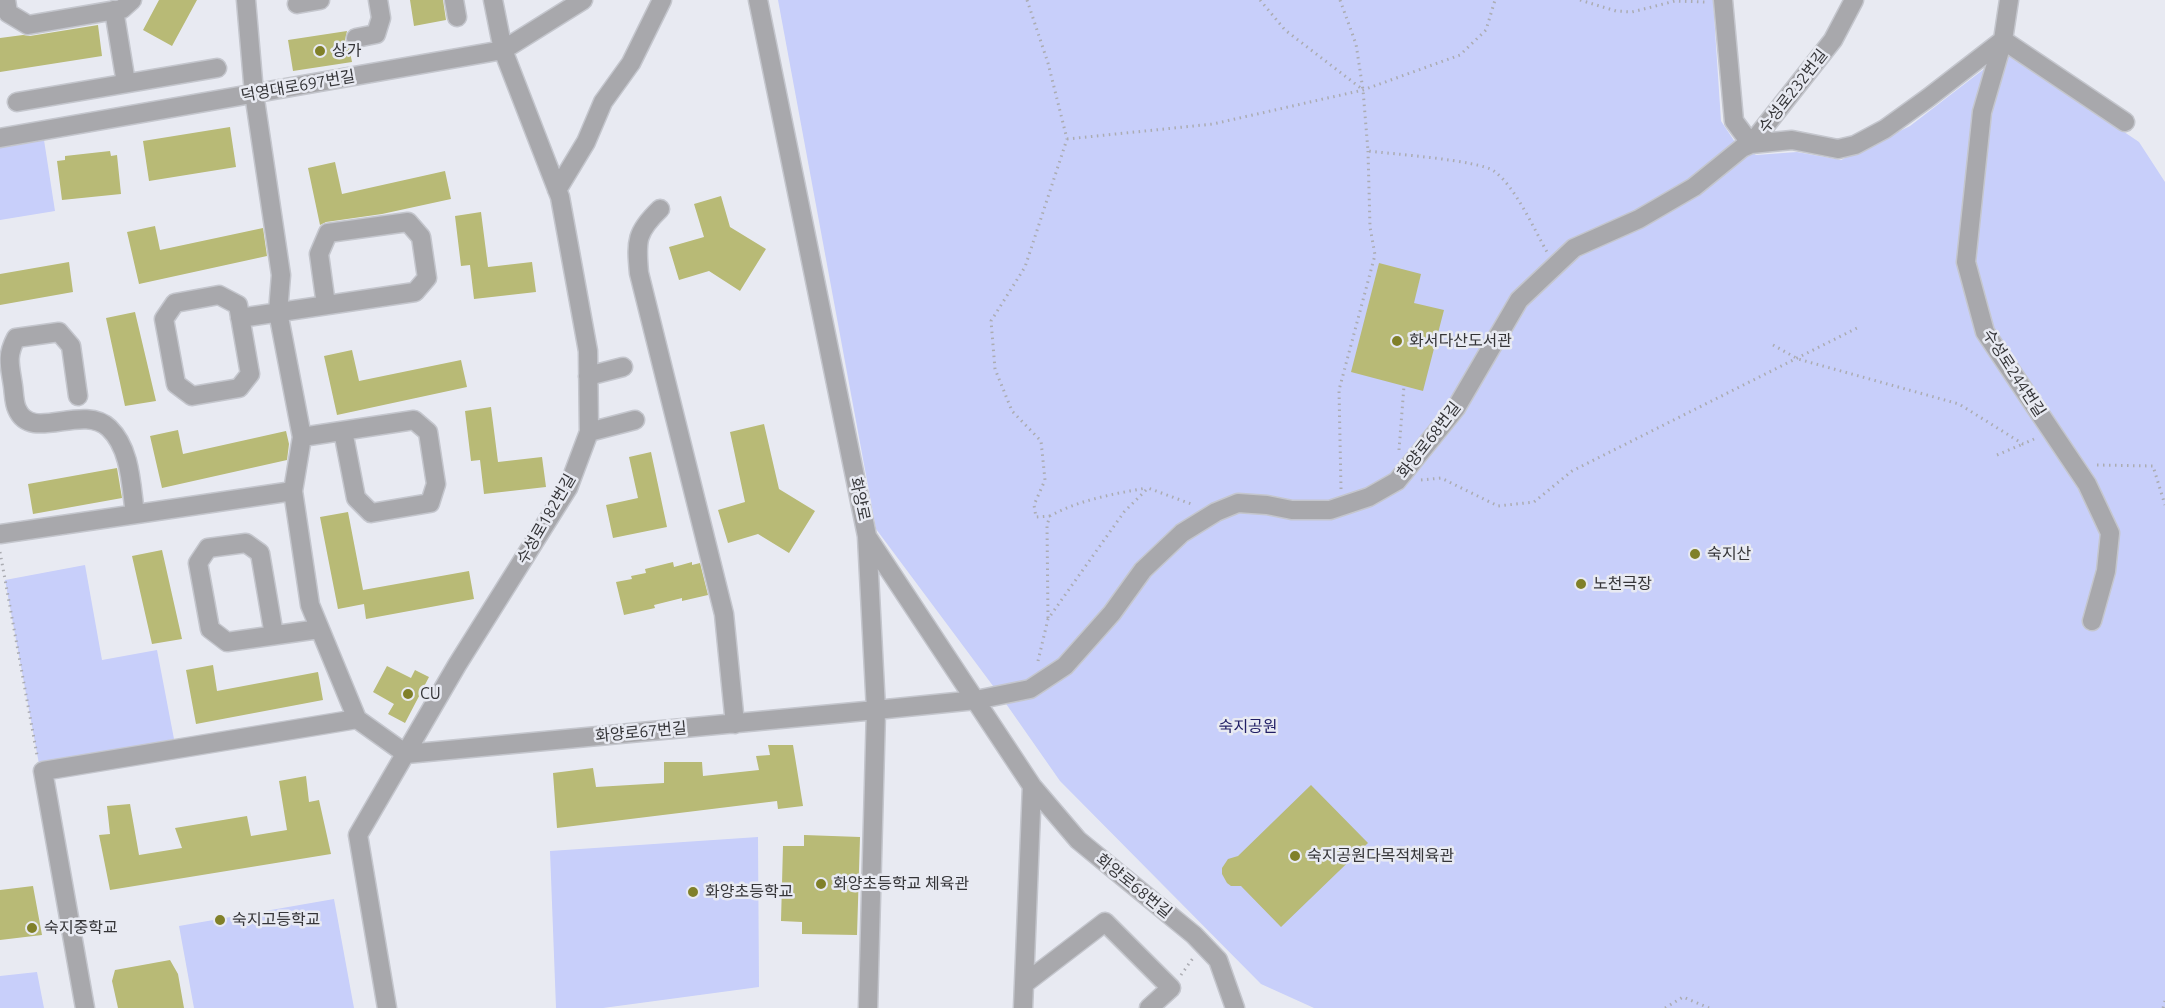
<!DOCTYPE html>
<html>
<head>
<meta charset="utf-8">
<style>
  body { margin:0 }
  canvas { display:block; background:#e8eaf2 }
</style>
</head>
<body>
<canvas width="2165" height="1008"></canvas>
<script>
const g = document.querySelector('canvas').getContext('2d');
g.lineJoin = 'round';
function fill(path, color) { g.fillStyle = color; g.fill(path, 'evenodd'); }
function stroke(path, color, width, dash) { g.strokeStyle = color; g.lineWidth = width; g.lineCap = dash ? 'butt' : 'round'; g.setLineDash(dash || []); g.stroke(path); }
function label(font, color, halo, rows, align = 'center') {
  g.font = font + ' Ubuntu,"Noto Sans KR",sans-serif'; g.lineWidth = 5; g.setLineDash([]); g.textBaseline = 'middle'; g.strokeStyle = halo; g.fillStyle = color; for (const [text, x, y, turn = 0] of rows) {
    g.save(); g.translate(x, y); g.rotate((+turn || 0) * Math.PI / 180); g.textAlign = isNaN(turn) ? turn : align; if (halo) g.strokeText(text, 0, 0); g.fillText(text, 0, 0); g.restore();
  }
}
const green = new Path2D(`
  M778 0H1713L1721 121 1735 142 1756 155 1797 152 1841 160 1910 126 2006 52 2139 142 2165 182V1008H1314L1261 984 1060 781 1002 698 876 529Z
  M44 140 55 211 0 220V147Z
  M85 565 102 660 157 650 174 739 39 764 5 580Z
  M758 837 759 987 603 1008H556L550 851Z
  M334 899 354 1008H194L179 926Z
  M37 972 44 1008H0V976Z`);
const building = new Path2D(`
  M159 0H197L172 46 143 30Z
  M410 0H443L446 20 414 26Z
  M98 25 102 56 0 72V38L23 35 30 36Z
  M347 31 345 40 349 47 352 62 293 71 288 40Z
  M230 127 236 167 149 181 143 141Z
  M110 151 111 156 117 155 121 194 62 200 57 161 65 160V156Z
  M335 162 342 194 445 171 451 199 382 214 326 222 320 225 308 168Z
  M721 196 730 227 766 249 740 291 709 271 679 280 669 247 704 237 694 204Z
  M481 212 488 267 532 262 536 292 474 299 470 265 461 266 455 216Z
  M155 226 160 250 263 228 267 256 139 284 127 232Z
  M69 262 73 292 0 305V274Z
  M1379 263 1421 274 1414 303 1444 310 1423 391 1351 372Z
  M135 312 156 401 125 406 106 318Z
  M352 350 359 381 461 360 467 387 337 415 324 356Z
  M491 407 498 462 542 457 546 487 484 494 480 460 471 461 465 411Z
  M764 424 779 489 815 511 789 553 758 534 728 543 718 510 745 502 730 432Z
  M178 430 183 454 286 431 289 444 287 460 162 488 150 436Z
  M651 452 667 527 613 538 606 505 638 498 629 457Z
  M117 468 122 498 33 514 28 484Z
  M348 512 363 590 469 571 474 599 366 619 364 604 338 609 320 517Z
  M162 550 182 639 152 644 132 556Z
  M673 562 674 567 692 562V565L700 563 708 595 682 601V598L654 605 655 608 624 615 616 582 632 579 631 576 646 573 645 569Z
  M213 665 217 691 318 672 323 700 196 724 186 670Z
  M387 666 411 678 415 670 429 677 405 723 388 714 394 704 373 692Z
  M768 745H793L803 806 778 809 777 801 557 828 553 773 593 768 596 787 664 783V762H702L703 776 759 770 756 756 770 755Z
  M306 776 309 802 319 800 331 854 110 890 99 835 110 834 107 806 130 804 139 855 182 848 175 828 247 816 251 836 287 830 279 781Z
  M1311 785 1368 843 1281 927 1241 886H1231L1227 883 1222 874V868L1228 859 1238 856Z
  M804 835 860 837 857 935 802 934V922L781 921 783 846H804Z
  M33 886 42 935 0 940V890Z
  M170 960 178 974 184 1008H118L112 981 115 970Z`);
const path = new Path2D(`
  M1027 0 1048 63 1067 139 1025 267 991 321 995 369 1012 411 1041 441 1045 480 1034 505 1036 517 1050 516
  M1260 0 1285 30 1362 89
  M1340 0 1356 44 1363 90 1368 151C1392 154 1478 160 1494 171 1515 186 1534 229 1547 252
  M1580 0 1616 11 1632 12 1675 1 1705 2
  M1067 139 1213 124 1363 90 1460 55 1486 30 1495 0
  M1773 345 1798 359 1959 404 2023 444 2034 439
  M1399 450 1404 386
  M1997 455 2023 444
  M2097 465 2153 466 2165 505
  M1421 480 1441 478 1498 506 1534 502 1572 471 1857 328
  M1341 489 1339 390 1375 255 1370 227 1368 151
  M0 552 37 755
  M1048 618 1047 525 1050 516C1079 500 1113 494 1146 488
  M1038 661 1048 619 1124 512 1148 488 1194 505
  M1181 975 1193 958
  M1665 1008 1683 997 1709 1008
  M2163 1008 2165 1001`);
const minor = new Path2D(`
  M6 0 8 13 28 25 122 9 132 0
  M246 0 254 93 281 275 278 312 302 437 293 491 310 605 357 719 406 754 876 710 976 700 1030 689 1065 666 1112 613 1143 570 1182 533 1216 512 1238 503 1267 505 1292 510H1330L1369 497 1397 481 1456 408 1519 300 1574 248 1639 219 1694 187 1742 148 1751 144 1792 140 1838 149 1855 145 1885 129 1928 98 2003 40 2125 122
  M454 0 457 17
  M758 0 867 536 876 710 868 1008
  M1723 0 1734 121 1751 144
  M2009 0 2003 40 1982 112 1966 262 1985 332 2087 484 2110 533 2106 571 2092 621
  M297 4 320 0
  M114 10 126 83
  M356 38 376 34 381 18 378 0
  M17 102 217 68
  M0 138 503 50 583 0
  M1751 144 1833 40 1854 0
  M557 190 586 142 603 102 631 63 662 0
  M660 209C636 232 636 241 639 273L724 614 735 724
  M219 295 238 305 250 374 239 388 192 396 176 384 164 319 175 303Z
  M240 318 415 292 427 278 421 237 408 222 328 233 319 254 326 305
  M588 376 623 367
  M78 396 71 346 59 332 16 338C6 357 10 365 13 386 14 393 14 403 17 409 31 443 82 403 109 428 131 449 131 486 135 514
  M589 432 635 420
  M302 437 414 420 428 432 436 484 430 503 371 513 356 498 343 431
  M0 534 293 491
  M868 538 1032 786 1078 840 1194 935 1218 960 1235 1008
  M274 635 260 553 246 543 208 548 198 563 210 629 227 642 319 629
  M1024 984 1105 922 1171 988 1149 1008
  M85 1008 43 771 357 719
  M387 1008 358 835 457 665 568 488 589 432 588 351 560 197 503 50 493 0
  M1023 1008 1032 786`);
const markers = [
  [320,51,6,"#808029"],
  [1397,341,6,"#808029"],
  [1695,554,6,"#808029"],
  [1581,584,6,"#808029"],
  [408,694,6,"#808029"],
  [1295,856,6,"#808029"],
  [821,884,6,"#808029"],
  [693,892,6,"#808029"],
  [220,920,6,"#808029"],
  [32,928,6,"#808029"]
];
const poiNames = [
  ["상가",332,51],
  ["화서다산도서관",1409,341],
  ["숙지산",1707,554],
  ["노천극장",1593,584],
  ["CU",420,694],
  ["숙지공원다목적체육관",1307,856],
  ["화양초등학교 체육관",833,884],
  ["화양초등학교",705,892],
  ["숙지고등학교",232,920],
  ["숙지중학교",44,928]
];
const streetNames = [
  ["덕영대로697번길",298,86,-10],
  ["수성로232번길",1793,91,-52],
  ["수성로244번길",2014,373,57],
  ["화양로68번길",1429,440,-52],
  ["화양로",860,499,78],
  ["수성로182번길",546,519,-60],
  ["화양로67번길",641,732,-5],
  ["화양로68번길",1134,886,39]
];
const parkNames = [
  ["숙지공원",1248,727]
];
fill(green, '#c8cffa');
fill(building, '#b8ba76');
stroke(minor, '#c4c6cd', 21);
stroke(path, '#abacb2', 3, [1.5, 4.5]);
stroke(minor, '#a8a8ac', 18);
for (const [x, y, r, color] of markers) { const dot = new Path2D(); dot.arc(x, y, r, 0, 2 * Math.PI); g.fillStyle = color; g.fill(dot); stroke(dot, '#e8eaf2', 2); }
label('16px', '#353538', '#e8eaf2', poiNames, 'left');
label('16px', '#353538', '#e8eaf2', streetNames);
label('16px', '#211f65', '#e8eaf2', parkNames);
</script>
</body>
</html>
